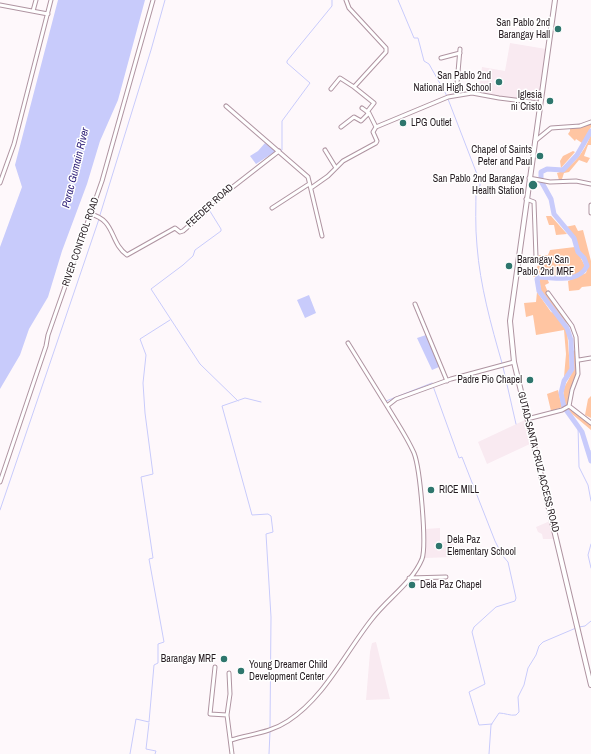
<!DOCTYPE html>
<html>
<head>
<meta charset="utf-8">
<style>
  body { margin:0 }
  canvas { display:block; background:#fef8fb }
</style>
</head>
<body>
<canvas width="591" height="754"></canvas>
<script>
const g = document.querySelector('canvas').getContext('2d');
g.lineJoin = 'round';
function fill(path, color) { g.fillStyle = color; g.fill(path, 'evenodd'); }
function stroke(path, color, width, dash) { g.strokeStyle = color; g.lineWidth = width; g.lineCap = dash ? 'butt' : 'round'; g.setLineDash(dash || []); g.stroke(path); }
function label(font, color, halo, rows, align = 'center') {
  g.font = font + ' "Archivo Narrow",sans-serif'; g.lineWidth = 3; g.setLineDash([]); g.textBaseline = 'middle'; g.strokeStyle = halo; g.fillStyle = color; for (const [text, x, y, turn = 0] of rows) {
    g.save(); g.translate(x, y); g.rotate((+turn || 0) * Math.PI / 180); g.textAlign = isNaN(turn) ? turn : align; if (halo) g.strokeText(text, 0, 0); g.fillText(text, 0, 0); g.restore();
  }
}
const built = new Path2D(`
  M510 43 546 49 538 102 478 94 482 67 505 71Z
  M525 420 532 443 487 464 478 442Z
  M550 521 554 539H543L542 534 538 532 536 527Z
  M440 528V542L454 541V557L425 558V529Z
  M376 642 390 699 366 700 370 652 372 643Z`);
const green = new Path2D(`
  M591 123V127L582 143 576 139 575 141 568 134 570 131V127Z
  M591 134V145H588L584 156 590 158 587 163 579 160 569 172 564 173 562 179 559 180 557 173C573 168 586 149 591 134Z
  M573 151 575 152 561 168 560 161 563 156Z
  M546 216H551L567 234 556 235 554 225H549Z
  M575 225 578 231 583 230 591 261V286L582 287 579 290 569 291 568 281 586 273C590 262 585 260 580 251 573 237 578 238 565 227Z
  M575 247 585 266C575 284 550 272 533 277L538 265 539 255H548L550 250Z
  M539 278H547L549 283 545 285 547 290 574 329 565 322 541 291Z
  M537 292 551 312 554 313 567 329 570 369 564 377 566 354 564 330 536 335 533 315 526 317 524 303 536 302Z
  M578 350V374L571 389 570 404 565 406C561 384 566 388 573 370 574 365 573 356 572 351Z
  M558 390 562 407 551 411 547 394Z
  M591 396V418L585 415 588 399Z
  M570 407 591 421V430L566 409Z`);
const water = new Path2D(`
  M58 0H145L118 100 100 141 87 184 62 251 48 297 29 329 20 355 0 389V247L22 187 15 165Z
  M265 143 276 151 256 164 250 156 258 151Z
  M309 295 316 313 305 318 297 300Z
  M426 335 439 367 432 370 417 338Z`);
const stream = new Path2D(`
  M398 0 414 38H418L424 61 429 64 447 96
  M448 99 480 182V186L476 187C476 207 475 226 477 246 480 285 491 325 502 363
  M256 171 282 150V121L310 83 287 63V61L332 6V0
  M208 208 221 229V231L195 250 193 256 183 265 151 289 200 364 238 401
  M100 215 151 50 165 0
  M503 367 516 424
  M498 368 503 367
  M433 386 459 458 462 457 495 541 502 555 508 562 516 598 515 601 496 607 474 627 472 632 485 684 469 692 479 725 492 724
  M386 401 432 383
  M261 402 245 398 222 406 252 515 268 514 271 516 273 532 266 534 271 617 270 728
  M578 425 579 467 588 485 591 501
  M589 451H591
  M0 510 99 219
  M591 544 588 555 591 568
  M579 627 585 626 591 621
  M149 723 146 749 156 751 155 754
  M130 754 136 719 149 722 154 665 158 663V644L164 642 149 559 153 558 141 477 153 474 145 413 143 383 146 355 140 339 170 320
  M269 754 270 732
  M489 754 491 725 499 713C505 713 510 716 516 715L519 712 518 697 524 685 528 668 536 655 539 646 543 642 576 628`);
const river = new Path2D(`
  M591 131 577 155 563 170 547 169 541 172V181L551 199 554 214 574 238 578 252 584 258 587 266C578 284 555 277 538 277L537 279 539 291 567 328 571 340 572 369 564 381 561 393 564 407 582 432 591 461`);
const minor = new Path2D(`
  M346 0 349 8 386 48V52L354 87 374 103 367 112
  M0 5 48 14
  M33 11 36 0
  M441 58 460 53
  M331 89 340 78 354 87
  M456 95 460 49
  M226 106 308 177 322 236
  M362 108 369 113 376 127
  M341 127 354 117 361 121 369 113
  M535 141 551 128 580 126 591 122
  M325 150 336 168
  M529 178 550 182 576 181 591 184
  M0 183 14 144 51 0
  M311 188 328 176 343 161 376 143 377 141 373 132 376 127 448 97 472 93 499 98 539 103
  M526 199 534 202 536 257
  M591 205V213
  M272 208 309 184
  M90 214C116 220 109 242 127 255L175 228 180 232 183 231 205 212 207 207 279 151
  M548 293 572 326 576 337 578 374 572 390 569 406 591 423
  M415 304 447 381
  M348 343 387 406
  M579 360 591 358
  M527 419 562 410 569 406
  M0 482 46 346 48 335 102 181 153 0
  M409 578 446 577
  M215 667 210 714 227 715
  M229 673 230 694 227 715 232 754
  M231 740C250 734 270 733 288 721 325 697 345 653 372 619 387 599 412 583 422 559 427 545 420 468 414 453 407 437 396 421 387 406L396 399 451 379 514 362`);
const major = new Path2D(`
  M555 0 510 321 514 362 591 685`);
const markers = [
  [558,29,4,"#2e766d"],
  [499,82,4,"#2e766d"],
  [550,101,4,"#2e766d"],
  [403,123,4,"#2e766d"],
  [540,156,4,"#2e766d"],
  [533,185,5,"#2e766d"],
  [509,266,4,"#2e766d"],
  [530,380,4,"#2e766d"],
  [431,490,4,"#2e766d"],
  [439,546,4,"#2e766d"],
  [412,585,4,"#2e766d"],
  [224,659,4,"#2e766d"],
  [241,671,4,"#2e766d"]
];
const poiNames = [
  ["San Pablo 2nd",550,23],
  ["Barangay Hall",550,35],
  ["San Pablo 2nd",491,76],
  ["National High School",491,88],
  ["Iglesia",542,95],
  ["ni Cristo",542,107],
  ["LPG Outlet",411,123,"left"],
  ["Chapel of Saints",532,150],
  ["Peter and Paul",532,162],
  ["San Pablo 2nd Barangay",524,179],
  ["Health Station",524,191],
  ["Barangay San",517,260,"left"],
  ["Pablo 2nd MRF",517,272,"left"],
  ["Padre Pio Chapel",522,380],
  ["RICE MILL",439,490,"left"],
  ["Dela Paz",447,540,"left"],
  ["Elementary School",447,552,"left"],
  ["Dela Paz Chapel",420,585,"left"],
  ["Barangay MRF",216,659],
  ["Young Dreamer Child",249,665,"left"],
  ["Development Center",249,677,"left"]
];
const streetNames = [
  ["FEEDER ROAD",210,206,-42],
  ["RIVER CONTROL ROAD",81,242,-71],
  ["GUTAD-SANTA CRUZ ACCESS ROAD",538,462,76]
];
const waterNames = [
  ["Porac Gumain River",76,168,-76]
];
fill(built, '#f9eaf1');
fill(green, '#ffc5a2');
fill(water, '#c8cbfb');
stroke(stream, '#c8cbfb', 1);
stroke(river, '#c8cbfb', 5);
stroke(minor, '#af94a1', 5);
stroke(major, '#af94a1', 6);
stroke(minor, '#fff', 3);
stroke(major, '#fff', 4);
for (const [x, y, r, color] of markers) { const dot = new Path2D(); dot.arc(x, y, r, 0, 2 * Math.PI); g.fillStyle = color; g.fill(dot); stroke(dot, '#fff', 1.5); }
label('10px', '#251b20', '#fff', poiNames, 'right');
label('10px', '#251b20', '#fff', streetNames);
label('italic 11px', '#2d1e77', '#fff', waterNames);
</script>
</body>
</html>
